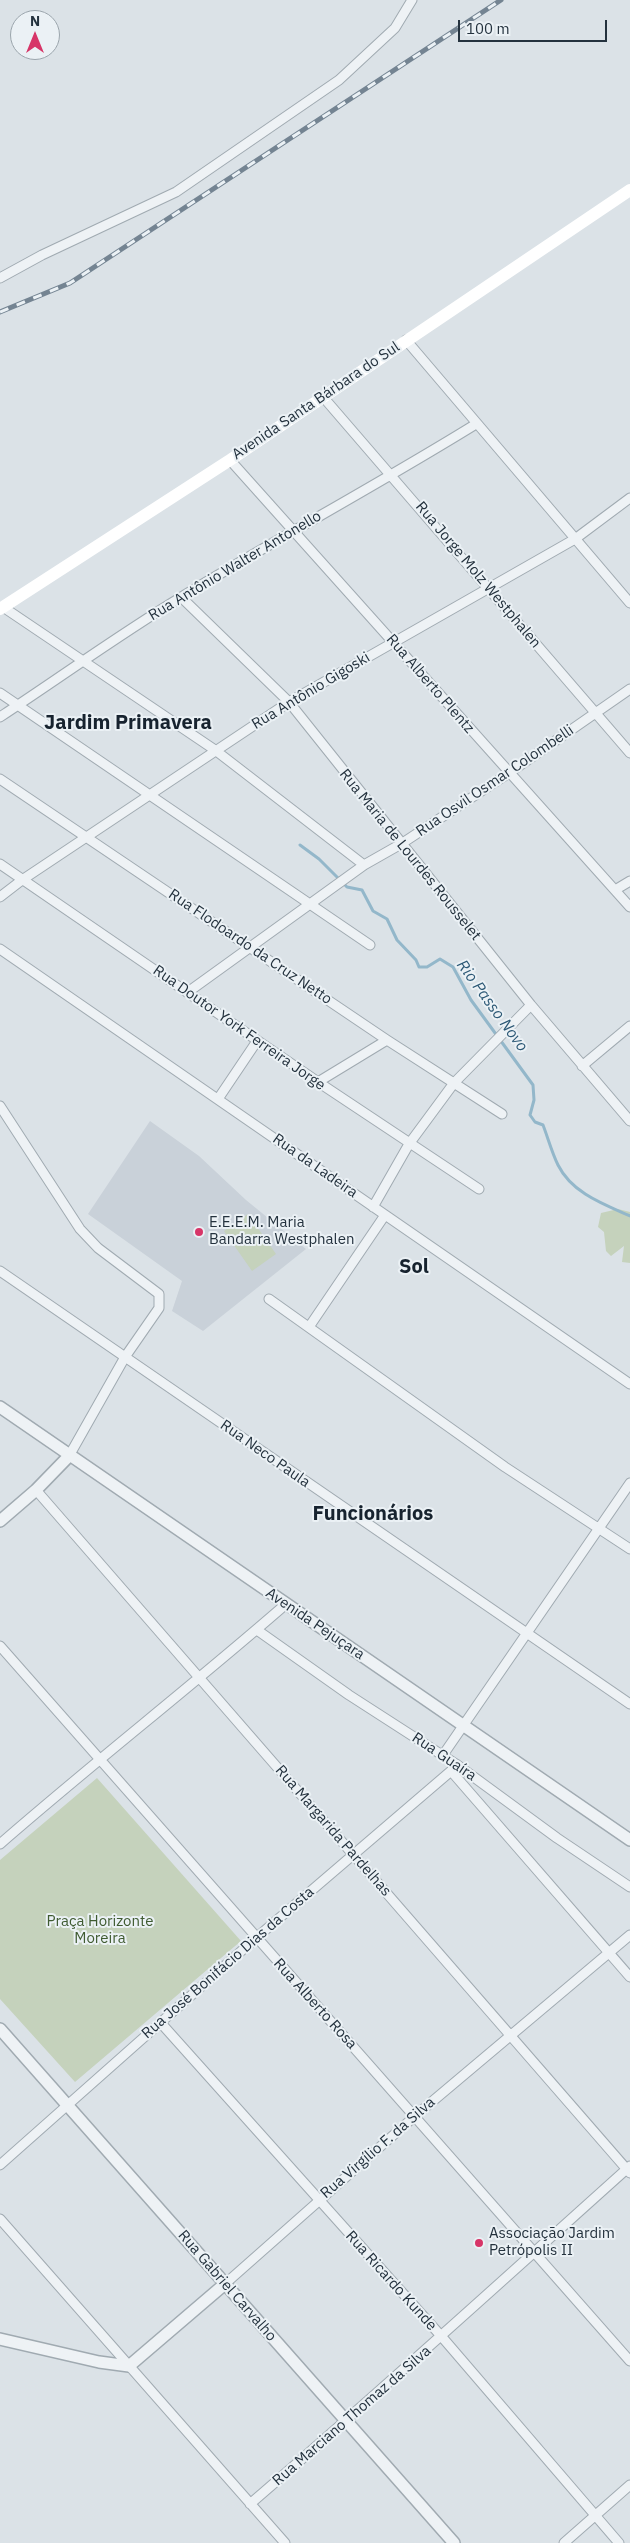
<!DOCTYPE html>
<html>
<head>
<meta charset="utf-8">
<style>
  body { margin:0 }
  #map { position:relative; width:630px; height:2543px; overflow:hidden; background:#dbe2e7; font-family:"IBM Plex Sans",sans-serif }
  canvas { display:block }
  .north { position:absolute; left:10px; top:10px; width:50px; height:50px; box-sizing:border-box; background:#ebf1f5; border:1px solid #9ba5ac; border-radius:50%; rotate:0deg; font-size:14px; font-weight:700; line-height:20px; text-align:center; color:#24323e }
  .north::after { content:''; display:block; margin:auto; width:18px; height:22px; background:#d73568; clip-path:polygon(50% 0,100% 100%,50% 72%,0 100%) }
  .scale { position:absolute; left:458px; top:20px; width:149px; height:22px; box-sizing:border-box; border:2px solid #24323e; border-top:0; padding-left:6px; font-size:15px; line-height:18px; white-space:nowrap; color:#24323e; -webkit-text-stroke:4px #ebf1f5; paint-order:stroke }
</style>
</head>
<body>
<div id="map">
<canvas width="630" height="2543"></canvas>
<div class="north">N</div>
<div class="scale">100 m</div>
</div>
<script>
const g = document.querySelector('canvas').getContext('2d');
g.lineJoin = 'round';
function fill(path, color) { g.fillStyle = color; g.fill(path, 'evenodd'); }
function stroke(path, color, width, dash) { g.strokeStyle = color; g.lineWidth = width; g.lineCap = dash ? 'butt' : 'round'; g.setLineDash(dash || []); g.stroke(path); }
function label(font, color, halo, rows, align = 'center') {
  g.font = font + ' "IBM Plex Sans",sans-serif'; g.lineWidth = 4; g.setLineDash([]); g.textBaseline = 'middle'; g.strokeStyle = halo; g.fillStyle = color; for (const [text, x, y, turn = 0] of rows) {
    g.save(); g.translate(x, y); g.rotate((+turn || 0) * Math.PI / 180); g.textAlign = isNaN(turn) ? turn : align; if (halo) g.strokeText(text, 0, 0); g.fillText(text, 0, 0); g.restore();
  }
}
const built = new Path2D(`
  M150 1121 199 1156 246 1200 306 1249 203 1331 172 1311 182 1281 88 1214Z`);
const green = new Path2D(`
  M618 1209 630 1212V1263L622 1262 624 1246 611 1256 606 1251 604 1232 598 1227 601 1213Z
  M248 1214 276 1254 252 1271 224 1231Z
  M97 1778 241 1941 75 2082 0 1999V1860Z`);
const stream = new Path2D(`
  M300 845 319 859 347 887 362 890 373 911 387 919 397 940 416 960 419 967H427L440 959 453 967 471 1000 533 1085 534 1100 530 1115 535 1122 543 1125C548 1138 552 1153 558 1165 572 1193 603 1204 630 1216`);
const minor = new Path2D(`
  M0 278 42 255 176 192 339 80 395 28 412 0
  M406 340 630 603
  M324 398 630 753
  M230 460 630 907
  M181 597 289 702 531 1005 630 1121
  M3 607 215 750 364 865
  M0 693 370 945
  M0 717C61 677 120 634 183 596 280 537 379 484 476 424
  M0 779 387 1040 502 1114
  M0 864 318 1082 479 1189
  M615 890 630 881
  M0 897 22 880 289 702 575 539 630 498
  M0 949 630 1384
  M188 992 364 865 401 844 509 773 630 689
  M582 1066 630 1026
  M318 1082 387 1040
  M218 1099 257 1041
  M0 1106 80 1229 98 1248 159 1294V1308L125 1357 69 1456
  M373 1207 409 1144 454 1083 531 1005
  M0 1271 630 1704
  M269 1299 505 1467 630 1549
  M309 1327 385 1215
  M36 1490 630 2173
  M257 1630 349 1695 456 1764 557 1838 630 1887
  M0 1646 630 2361
  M443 1755 630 1483
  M451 1771 630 1977
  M0 1844C94 1762 192 1686 286 1604
  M160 2022 442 2337 619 2543
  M0 2165 256 1938 451 1771 456 1764
  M0 2219 285 2543
  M226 2283 415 2116 630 1935
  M250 2504C379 2393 504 2279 630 2166
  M564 2543 630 2485`);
const tertiary = new Path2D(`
  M0 1407 630 1840
  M0 1521 36 1490 69 1456
  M0 2029 454 2543
  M0 2339 99 2362 129 2366 226 2283`);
const secondary = new Path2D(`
  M0 609 230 460 630 190`);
const rail = new Path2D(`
  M0 312 70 283 501 0`);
const markers = [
  [199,1232,5,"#d73568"],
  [479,2243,5,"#d73568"]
];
const streetNames = [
  ["Avenida Santa Bárbara do Sul",316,401,-34],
  ["Rua Antônio Walter Antonello",235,566,-31],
  ["Rua Jorge Molz Westphalen",478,575,50],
  ["Rua Alberto Plentz",430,684,49],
  ["Rua Antônio Gigoski",311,691,-31],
  ["Rua Osvil Osmar Colombelli",495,781,-34],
  ["Rua Maria de Lourdes Rousselet",410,855,51],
  ["Rua Flodoardo da Cruz Netto",250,947,34],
  ["Rua Doutor York Ferreira Jorge",239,1028,35],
  ["Rua da Ladeira",315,1166,35],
  ["Rua Neco Paula",265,1454,35],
  ["Avenida Pejuçara",315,1624,34],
  ["Rua Guaíra",444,1757,34],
  ["Rua Margarida Pardelhas",333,1831,49],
  ["Rua José Bonifácio Dias da Costa",228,1963,-41],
  ["Rua Alberto Rosa",315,2004,48],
  ["Rua Virgílio F. da Silva",378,2148,-41],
  ["Rua Ricardo Kunde",391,2281,48],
  ["Rua Gabriel Carvalho",227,2286,49],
  ["Rua Marciano Thomaz da Silva",352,2416,-41]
];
const poiNames = [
  ["E.E.E.M. Maria",209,1223],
  ["Bandarra Westphalen",209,1240],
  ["Associação Jardim",489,2234],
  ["Petrópolis II",489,2251]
];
const parkNames = [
  ["Praça Horizonte",100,1922],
  ["Moreira",100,1939]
];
const waterNames = [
  ["Rio Passo Novo",492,1006,54]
];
const districtNames = [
  ["Jardim Primavera",128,723],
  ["Sol",414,1267],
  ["Funcionários",373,1514]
];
fill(built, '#c9d1d9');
fill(green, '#c5d2bc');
stroke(stream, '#93b7ca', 3);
stroke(minor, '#a0aab1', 11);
stroke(tertiary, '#a0aab1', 14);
stroke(minor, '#eef2f5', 9);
stroke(tertiary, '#eef2f5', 11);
stroke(secondary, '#fff', 12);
stroke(rail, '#748492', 5);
stroke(rail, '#ebf1f5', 3, [9]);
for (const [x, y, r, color] of markers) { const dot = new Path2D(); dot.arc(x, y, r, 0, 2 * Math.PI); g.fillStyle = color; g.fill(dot); stroke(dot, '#ebf1f5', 2); }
label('15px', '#24323e', '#ebf1f5', streetNames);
label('15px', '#24323e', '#ebf1f5', poiNames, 'left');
label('15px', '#3f5b31', '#ebf1f5', parkNames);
label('italic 16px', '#2c5875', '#ebf1f5', waterNames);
label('bold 20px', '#17232f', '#ebf1f5', districtNames);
</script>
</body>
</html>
